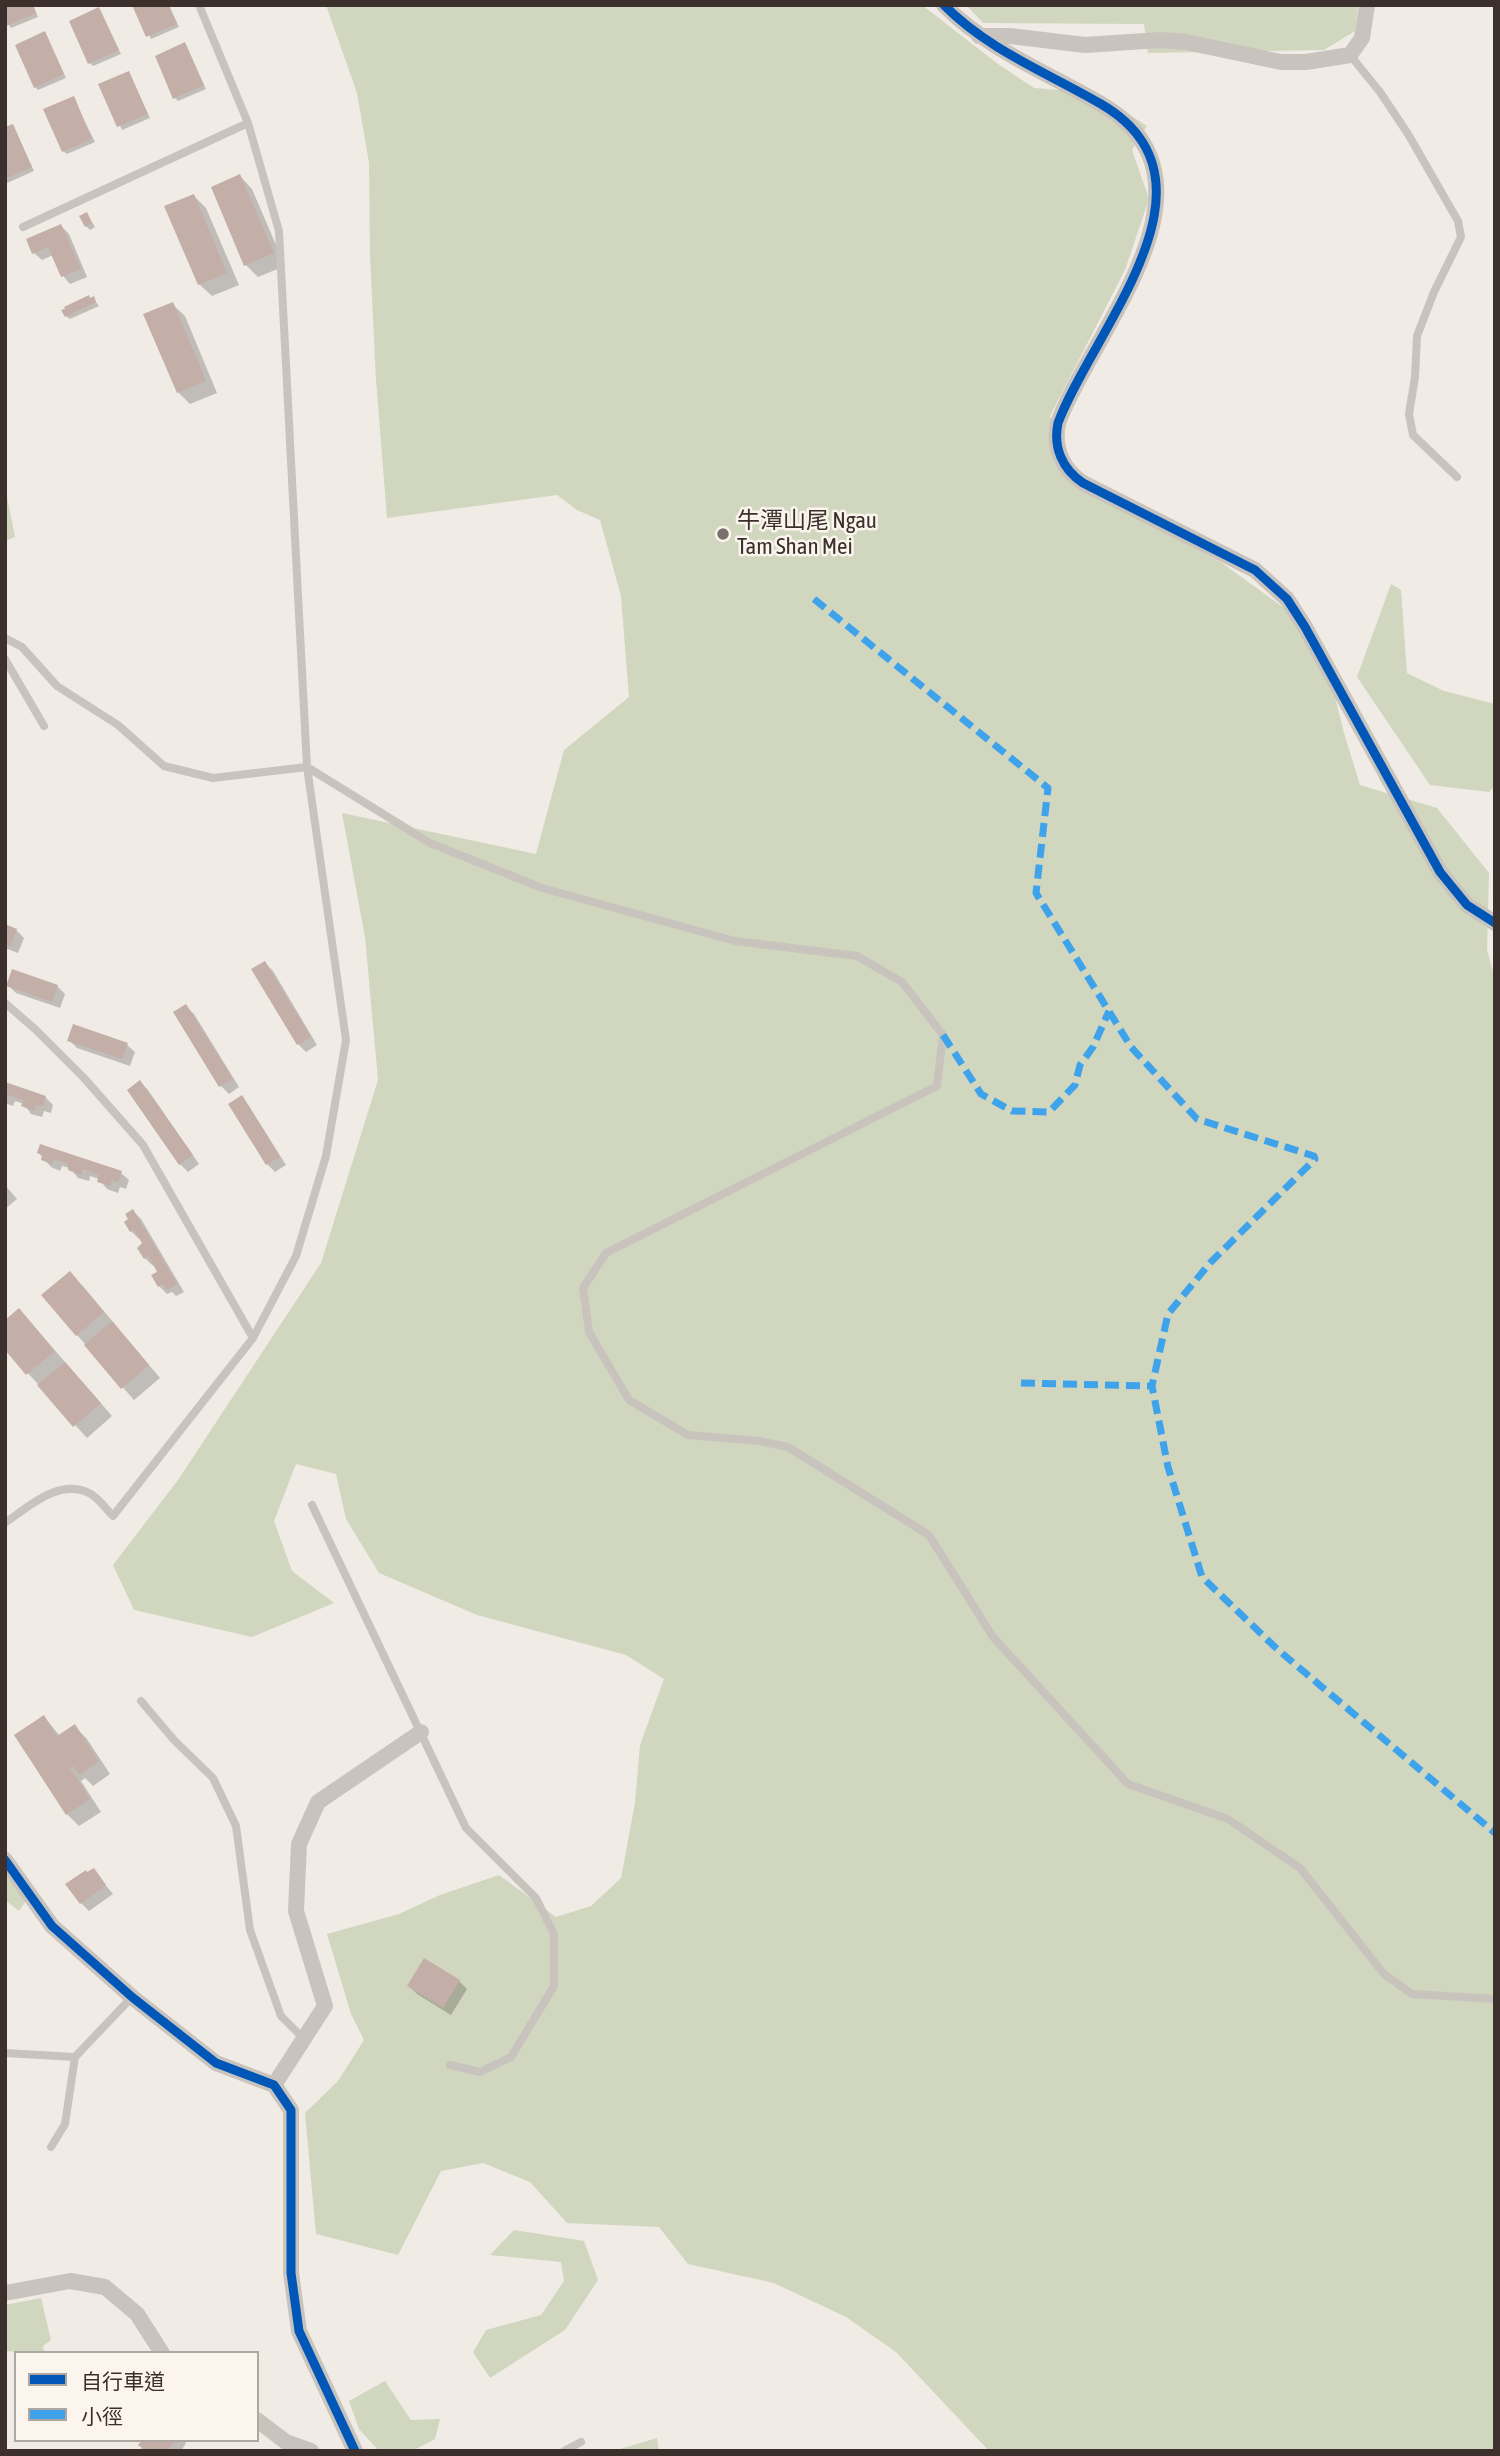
<!DOCTYPE html>
<html>
<head>
<meta charset="utf-8">
<style>
  body { margin:0 }
  #map { position:relative; width:1500px; height:2456px; overflow:hidden; background:#f0ebe5; font-family:"Asap Condensed","Noto Sans TC",sans-serif }
  canvas { display:block }
  .frame { position:absolute; inset:0; border:7px solid #3b302b; pointer-events:none }
  .legend { position:absolute; left:14px; top:2351px; width:245px; height:91px; box-sizing:border-box; background:#fbf5ee; border:2px solid #aea6a0; margin:0; padding:9px 12px; list-style:none; font-size:21px; color:#3b302b }
  .legend li { display:flex; align-items:center; gap:14px; height:35px }
  .legend b { width:35px; border:2px solid #aea6a0 }
</style>
</head>
<body>
<div id="map">
<canvas width="1500" height="2456"></canvas>
<div class="frame"></div>
<ul class="legend">
<li><b style="height:9px;background:#0057b8"></b>自行車道</li>
<li><b style="height:9px;background:#3fa3eb"></b>小徑</li>
</ul>
</div>
<script>
const g = document.querySelector('canvas').getContext('2d');
g.lineJoin = 'round';
function fill(path, color) { g.fillStyle = color; g.fill(path, 'evenodd'); }
function stroke(path, color, width, dash) { g.strokeStyle = color; g.lineWidth = width; g.lineCap = dash ? 'butt' : 'round'; g.setLineDash(dash || []); g.stroke(path); }
function label(font, color, halo, rows, align = 'center') {
  g.font = font + ' "Asap Condensed","Noto Sans TC",sans-serif'; g.lineWidth = 5; g.setLineDash([]); g.textBaseline = 'middle'; g.strokeStyle = halo; g.fillStyle = color; for (const [text, x, y, turn = 0] of rows) {
    g.save(); g.translate(x, y); g.rotate((+turn || 0) * Math.PI / 180); g.textAlign = isNaN(turn) ? turn : align; if (halo) g.strokeText(text, 0, 0); g.fillText(text, 0, 0); g.restore();
  }
}
const green = new Path2D(`
  M326 5H922L998 64 1034 88 1096 93 1147 126 1132 150 1149 199 1125 270 1050 416 1075 484 1222 563 1287 610 1331 681 1344 733 1360 785 1437 808 1489 873 1487 950 1495 979V2451H989L896 2352 846 2317 774 2283 688 2264 659 2227 567 2223 530 2182 483 2163 441 2171 398 2255 316 2234 305 2113 338 2081 364 2040 351 2014 327 1934 399 1914 440 1895 499 1875 556 1917 591 1906 621 1878 635 1803 640 1745 664 1679 626 1655 477 1615 379 1573 346 1519 336 1474 296 1464 274 1521 292 1571 334 1603 252 1637 134 1610 113 1565 178 1480 321 1263 378 1080 365 937 342 813 536 854 564 750 629 697 621 596 600 520 577 510 557 495 387 518 376 380 370 255 369 163 357 93Z
  M966 5H1358L1355 31 1324 50 1148 53 1144 24 983 23Z
  M5 487 15 537 5 541Z
  M1391 584 1401 590 1407 673 1444 691 1495 704V786L1489 792 1430 785 1357 677Z
  M5 1864 34 1889 19 1911 5 1900Z
  M514 2230 584 2241 598 2280 565 2330 490 2378 473 2352 486 2330 541 2315 564 2281 561 2262 490 2255Z
  M41 2298 51 2340 43 2346 44 2353 5 2351V2305Z
  M385 2381 411 2420 440 2419 435 2439 414 2450 379 2451 359 2429 349 2401Z
  M657 2438 659 2451H618L620 2449Z`);
const shadow = new Path2D(`
  M5 5H33L38 17 11 28 5 20Z
  M134 5H169L179 27 151 39Z
  M99 9 121 54 93 66 90 63Z
  M45 33 66 78 38 90 35 87Z
  M184 44 206 89 178 101 175 98Z
  M128 73 150 118 122 130 101 85Z
  M73 98 95 142 67 154 63 151Z
  M13 126 34 171 7 183 5 129Z
  M240 176 252 189 285 266 258 277 246 265Z
  M194 196 206 208 239 285 212 296 199 284Z
  M87 214 95 227 90 230 86 226Z
  M61 226 69 234 87 277 70 284 63 276 53 255 42 260 34 253Z
  M93 298 99 306 70 319 66 316Z
  M172 304 185 316 217 393 190 404 178 392Z
  M5 926 16 930 24 938 18 953 5 948Z
  M265 963 273 971 317 1045 306 1052 298 1044Z
  M8 985 57 986 65 994 60 1008 16 993Z
  M186 1006 194 1014 239 1087 229 1094 221 1086 175 1012Z
  M69 1040 127 1045 135 1052 130 1066 77 1048Z
  M140 1082 148 1090 199 1164 188 1172 180 1164Z
  M5 1084 45 1097 53 1105 51 1113 44 1111 42 1117 31 1114 24 1104 15 1101 13 1106 5 1103Z
  M242 1098 249 1106 286 1165 275 1172 267 1164Z
  M39 1153 121 1173 129 1180 126 1189 120 1187 118 1193 107 1189 99 1179 90 1176 89 1181 78 1178 70 1168 62 1166 60 1171 51 1167Z
  M5 1185 17 1199 5 1209Z
  M133 1211 141 1219 184 1292 176 1296 172 1292 167 1294 159 1286 160 1272 155 1265 153 1266 145 1258 144 1243 141 1238 139 1239 131 1231Z
  M82 1285 160 1378 134 1400 77 1335Z
  M31 1323 112 1416 87 1438 5 1348Z
  M44 1717 60 1736 75 1727 87 1739 110 1774 93 1786 85 1778 81 1781 101 1812 79 1826 67 1814Z
  M93 1870 113 1894 89 1911 81 1903 88 1874Z
  M459 1981 467 1989 451 2015 417 1994 409 1986Z
  M144 2440H183L186 2443 181 2451H142Z`);
const building = new Path2D(`
  M5 5H33L36 13 6 26Z
  M132 5H168L177 24 146 37Z
  M99 7 119 50 88 64 69 21Z
  M45 31 64 74 34 88 15 45Z
  M185 42 204 85 173 99 155 56Z
  M129 71 148 114 117 127 98 84Z
  M74 96 92 139 62 152 43 109Z
  M13 124 32 167 5 179V127Z
  M240 174 274 253 244 266 211 187Z
  M194 194 227 273 198 285 164 206Z
  M87 212 92 223 85 227 79 216Z
  M61 224 81 269 61 277 48 247 32 254 26 239Z
  M89 295 90 298 94 296 96 302 65 317 61 310 65 309 64 307Z
  M173 302 206 381 177 393 143 314Z
  M5 924 17 929 11 946 5 944Z
  M265 961 311 1037 297 1045 251 969Z
  M12 969 58 985 52 1002 6 986Z
  M186 1004 233 1079 219 1087 173 1012Z
  M73 1024 128 1043 122 1059 67 1041Z
  M140 1080 193 1155 179 1165 127 1090Z
  M5 1082 46 1096 43 1106 36 1105 34 1111 21 1106 23 1100 5 1094Z
  M242 1095 280 1157 266 1165 228 1104Z
  M40 1144 122 1171 118 1182 112 1180 110 1186 97 1182 99 1175 83 1169 81 1175 68 1170V1164L54 1159 52 1164 41 1160 42 1155 37 1153Z
  M133 1209 177 1284 167 1290 164 1284 158 1287 151 1275 157 1272 149 1256 144 1259 137 1248 142 1243 134 1230 130 1232 124 1222 128 1219 125 1214Z
  M70 1271 104 1312 76 1336 41 1295Z
  M19 1308 55 1351 26 1375 5 1350V1320Z
  M112 1321 149 1365 121 1389 84 1345Z
  M65 1362 101 1403 73 1427 37 1385Z
  M44 1715 57 1736 75 1724 99 1762 79 1775 73 1766 70 1768 90 1799 66 1815 14 1735Z
  M94 1868 106 1885 80 1904 65 1884 86 1870 87 1872Z
  M424 1958 460 1980 443 2008 407 1986Z
  M142 2440H175L168 2451H140L142 2448 138 2445Z`);
const service = new Path2D(`
  M1350 55 1380 92 1408 134 1458 221 1461 237 1434 292 1417 336 1415 377 1409 414 1413 435 1457 477
  M23 227 248 123
  M5 638 22 647 57 686 118 725 164 766 213 778 307 767 430 843 542 888 735 941 857 956 902 982 943 1035 937 1086 606 1253 583 1288 589 1332 629 1400 688 1435 759 1441 788 1447 929 1535 993 1637 1128 1784 1228 1819 1300 1868 1384 1974 1412 1994 1495 1999
  M5 659 44 726
  M5 1003 35 1029 84 1078 143 1145 253 1338
  M312 1505 466 1828 536 1898 554 1934V1986L511 2057 480 2072 450 2065
  M5 1523C28 1507 59 1478 89 1493 98 1497 106 1509 113 1516L253 1338 296 1256 326 1156 346 1040 307 767 279 231 248 123 199 5
  M141 1701 174 1740 213 1778 236 1826 250 1930 281 2016 304 2039
  M5 2053 75 2057 132 1997
  M51 2147 65 2124 75 2057
  M564 2451 581 2442`);
const minor = new Path2D(`
  M944 5C988 50 1048 73 1101 104 1233 181 1092 331 1058 423 1053 447 1062 469 1083 483L1255 570 1287 599 1305 627 1440 872 1467 905 1495 923
  M979 36H1010L1085 45 1160 40 1186 42 1281 62H1306L1350 55 1362 38 1367 5
  M5 1860 52 1926 132 1997 216 2063 274 2085 291 2110V2273L299 2331 355 2451
  M274 2085 325 2006 296 1911 299 1844 318 1802 421 1732
  M5 2293 70 2281 105 2287 137 2314 162 2353
  M257 2420 286 2442 311 2451`);
const quiet = new Path2D(`
  M814 599 1048 788 1036 893 1131 1047 1197 1119 1314 1156 1315 1159 1210 1263 1168 1314 1152 1386 1168 1467 1202 1577 1277 1649 1495 1833
  M943 1035 981 1094 1012 1111 1049 1112 1075 1085 1080 1065 1093 1047 1109 1011
  M1021 1383 1152 1386`);
const cycleway = new Path2D(`
  M944 5C988 50 1048 73 1101 104 1233 181 1092 331 1058 423 1053 447 1062 469 1083 483L1255 570 1287 599 1305 627 1440 872 1467 905 1495 923
  M5 1860 52 1926 132 1997 216 2063 274 2085 291 2110V2273L299 2331 355 2451`);
const markers = [
  [723,534,7,"#7a716c"]
];
const poiNames = [
  ["牛潭山尾 Ngau",737,521],
  ["Tam Shan Mei",737,547]
];
fill(green, '#d1d6bf');
fill(shadow, '#0003');
fill(building, '#c3afa7');
stroke(service, '#c9c3be', 8);
stroke(minor, '#c9c3be', 16);
stroke(quiet, '#3fa3eb', 7, [14, 7]);
stroke(cycleway, '#0057b8', 9);
for (const [x, y, r, color] of markers) { const dot = new Path2D(); dot.arc(x, y, r, 0, 2 * Math.PI); g.fillStyle = color; g.fill(dot); stroke(dot, '#fbf5ee', 2.5); }
label('23px', '#3b302b', '#fbf5ee', poiNames, 'left');
</script>
</body>
</html>
